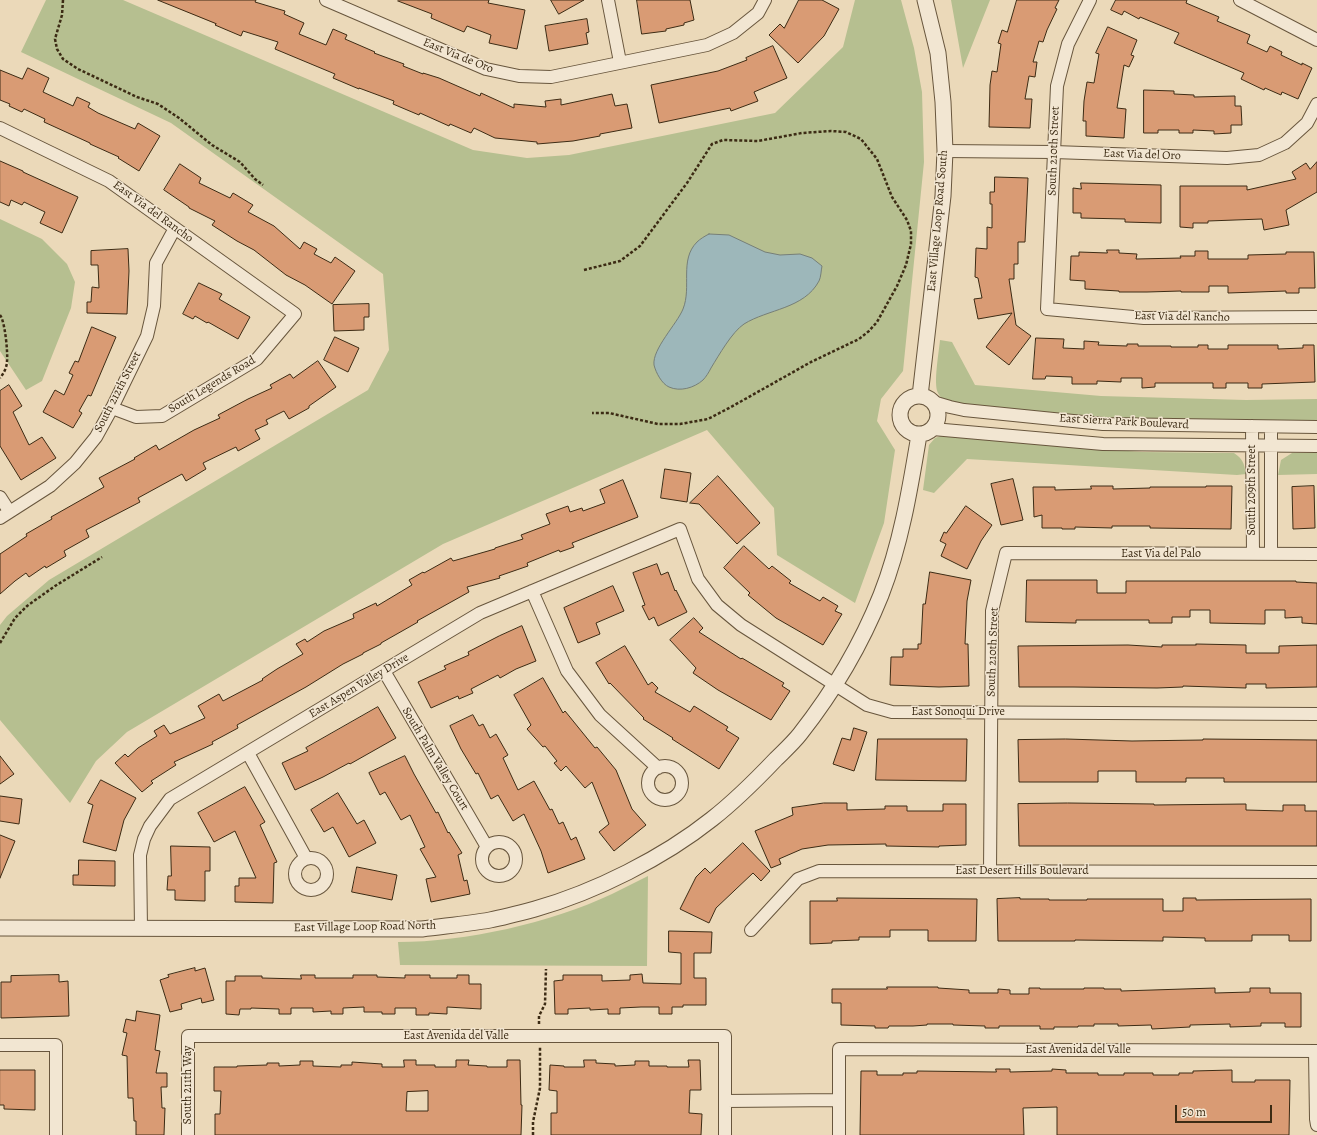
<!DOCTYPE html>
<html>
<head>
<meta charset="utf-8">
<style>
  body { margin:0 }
  #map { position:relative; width:1317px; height:1135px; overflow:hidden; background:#ebd9b9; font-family:Alegreya,serif }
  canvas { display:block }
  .scale { position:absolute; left:1175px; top:1105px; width:97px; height:18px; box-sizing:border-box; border:2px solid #3c2b14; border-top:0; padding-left:5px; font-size:12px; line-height:14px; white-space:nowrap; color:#3c2b14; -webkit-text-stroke:3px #f2e6d2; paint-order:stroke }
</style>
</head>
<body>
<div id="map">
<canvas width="1317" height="1135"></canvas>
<div class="scale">50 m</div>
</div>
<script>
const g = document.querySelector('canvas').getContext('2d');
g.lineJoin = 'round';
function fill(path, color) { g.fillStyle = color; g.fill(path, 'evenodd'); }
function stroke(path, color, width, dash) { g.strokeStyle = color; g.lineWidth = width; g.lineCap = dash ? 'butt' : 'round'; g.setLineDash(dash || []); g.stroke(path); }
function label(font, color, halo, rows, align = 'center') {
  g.font = font + ' Alegreya,serif'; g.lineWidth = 3; g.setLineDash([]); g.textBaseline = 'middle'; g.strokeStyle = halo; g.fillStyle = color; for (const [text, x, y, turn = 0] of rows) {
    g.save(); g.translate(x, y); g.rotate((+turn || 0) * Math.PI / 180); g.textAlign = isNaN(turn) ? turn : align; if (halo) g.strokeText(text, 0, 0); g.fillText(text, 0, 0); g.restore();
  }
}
const green = new Path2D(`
  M46 0H123L473 150 527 158 569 155 775 113 843 47 855 0H901L914 48 922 92 924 162 903 371 881 399 877 421 895 450 884 523 855 603 777 555 774 508 707 430 443 544 127 732 96 761 70 803 0 720V625L7 616 49 580 368 390 389 350 383 274 171 123 21 52Z
  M951 0H990L963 68Z
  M0 219 42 239 67 264 75 282 71 308 42 381 26 390 0 351Z
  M940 340 952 342 975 385 1101 396 1246 400 1317 399V420H1176L1088 417 950 403C945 401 941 399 938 393 933 384 939 352 940 340Z
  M943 435 1033 444 1142 452 1234 453C1243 459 1244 463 1246 474L1237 475 967 459 934 493 923 490 929 445 935 438Z
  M1292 453H1317V474L1278 475 1281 460Z
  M648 876 647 966 400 965 398 942C466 942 550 923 612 894 624 888 636 882 648 876Z`);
const water = new Path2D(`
  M709 234 729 235 765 252 780 255 800 254 812 258 822 266C821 271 821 277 819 281 804 309 768 309 744 324 732 332 719 355 711 368 709 372 706 377 703 380 694 388 680 392 669 387 662 384 656 373 654 365 652 349 677 324 683 309 692 287 679 260 697 242 700 239 705 236 709 234Z`);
const building = new Path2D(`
  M158 0H256L255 2 285 11 284 14 304 23 299 34 326 45 333 29 347 35 345 39 375 52 374 53 404 64 403 66 423 74V73L439 78 480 96 481 93 514 108V104L546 107 545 101 561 99V105L612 94 615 106 627 104 632 128 600 134V136L573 141 537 144V142L495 138 474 128 471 133 450 124 449 126 420 113 419 115 393 104 394 101 359 88V89L333 78 335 74 275 49 278 42 243 31 241 36 215 25 216 24Z
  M399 0H489L488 3 525 10 517 49 489 43 491 35 467 26 464 32 431 18 432 14 398 1Z
  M551 0H584L559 14Z
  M637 0H690L694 20 684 23V25L666 29V31L642 34Z
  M799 0H822L839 9 824 36 798 63 769 35 780 24 784 28Z
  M1017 0H1059L1055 8 1057 9 1047 30 1043 42 1039 41 1033 62H1037L1035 77 1029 76 1025 99H1032L1030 128 989 127 990 85 992 71 997 72 1001 44 998 43 1002 30 1007 32Z
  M1116 0H1187L1186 3 1219 17 1217 21 1250 35 1247 43 1267 52 1270 46 1282 52 1281 55 1302 65V63L1312 68 1298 99 1282 92 1281 95 1265 88 1264 90 1241 79 1244 73 1174 43 1179 33 1140 17 1139 19 1124 11 1122 15 1111 10Z
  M587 19 589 32 586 33 588 44 549 51 545 26Z
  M1108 27 1137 40 1131 55 1134 56 1129 67 1124 65 1117 108 1126 109 1124 138 1086 136V121H1083L1084 101 1087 82 1094 83 1099 54 1096 53Z
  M773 46 787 78 754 92 758 101 731 111 730 108 659 123 651 85 718 71 747 60 746 58Z
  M28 68 49 78 43 92 73 106 77 97 90 103 88 107 98 113 135 129 138 123 160 136 139 171 118 158 119 157 90 144V143L44 122 45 119 24 109 22 112 9 106 10 104 0 100V70L22 79Z
  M1144 90 1174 91V94L1194 95V97L1235 96V106H1241L1242 125H1231V133L1214 134V131L1193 130V133H1179V130H1158V133H1144Z
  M0 161 23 171V172L78 197 62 233 40 223 45 212 24 202 22 205 11 200 9 206 0 202Z
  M1317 162V192L1286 210 1289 225 1264 230 1262 219 1208 221V223H1193V228L1180 227V186H1247V190L1296 179 1292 172 1306 163 1310 169Z
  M180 164 201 178 199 183 230 198 233 193 253 205 248 212 274 226 300 249 304 242 317 249 314 254 331 263 335 257 355 271 332 304 305 285 286 275 254 250 237 241 212 225 215 221 189 208V207L164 190Z
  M995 177 1028 178 1025 242H1018V264H1014V279H1009L1016 325 1031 336 1009 365 986 347 1012 313 978 319 974 299 982 298 978 278 975 277 976 248 987 249V227L992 228V204H990V192H994Z
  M1081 183 1161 185V223L1125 222V219L1081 218V213H1073V188L1081 189Z
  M128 249 129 271 127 314 87 313V302H91L92 287 99 288 98 265H91V251Z
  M1107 250H1119V253L1137 254 1136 259 1181 258 1180 256H1195V251H1208V259H1248V255L1286 254V252H1314L1315 288H1299V293H1286V291L1228 293V286H1209V292H1181V291L1147 292H1119V291L1085 289V281L1070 280 1071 256H1079V252L1107 253Z
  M199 283 222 294 219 299 250 317 238 339 208 322 207 323 195 316 193 319 183 314Z
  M369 304V317H364V330L334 331 333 305Z
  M92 327 116 337 91 396 88 395 79 411 82 413 73 428 43 412 55 390 64 395 73 375 69 373 75 361 78 362Z
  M335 337 359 348 348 372 324 360Z
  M1036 338 1064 339 1063 348 1084 349V341L1099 342 1098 345 1127 346V344H1138V346H1171V347H1198V345H1208V349H1228V345H1278V349L1303 348V345H1314L1315 382 1262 384V388H1248V383H1226V388H1213V383H1155V387L1142 388V378H1121V382L1097 381V384H1072V377L1046 376 1045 379H1033Z
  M318 361 336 387 309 406V408L289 419 284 411 266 420 268 424 255 430 260 439 238 451 236 447 203 463 206 469 186 481 182 474 138 498 140 502 86 530 89 537 64 551 66 556 46 568 45 566 29 577 26 573 15 581 0 594V554L27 536 26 534 52 519 51 517 104 487 99 478 135 459 134 458 156 445 159 450 194 430 220 418 218 415 248 399 272 388 270 385 290 374 293 378Z
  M9 385 22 406 13 412 29 445 42 437 56 458 21 480 0 446V391Z
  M665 469 691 473 687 502 661 498Z
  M718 476 760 523 737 544 699 504 690 503Z
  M1013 479 1023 520 1001 525 991 484Z
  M623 480 638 517 572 543 574 547 560 552 559 550 527 563 528 566 499 576 500 578 467 587 469 592 417 621 418 622 381 643V644L363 653V654L343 664 306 687 237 725 238 728 212 742 213 744 174 762 176 765 151 781 153 783 142 792 115 763 125 754 128 757 138 748 157 736 154 731 164 725 170 734 205 718 198 706 219 694 223 701 263 680 262 679 277 669 303 654 296 644 305 639 307 642 324 631 354 618 353 614 376 603 377 606 412 585 409 580 423 572 424 573 451 558 453 561 495 549V548L523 539 521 535 550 524 546 514 568 506 570 512 582 508 583 511 605 503 600 490Z
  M1091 486H1113V489L1150 488V487H1206V486H1232L1231 529 1150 528V526H1112V528L1075 527V529H1062V528H1042V515L1034 517 1033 487H1055V490L1091 489Z
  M1314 486 1315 528 1293 529 1292 487Z
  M966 506 992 525 981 541 967 569 941 556 946 544 940 541 944 532 946 533Z
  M744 546 769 569 772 566 791 581 789 583 820 601 823 597 838 606 835 611 842 614 823 645 776 618 748 595 750 593 724 568Z
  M657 564 661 575 668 572 675 591 676 590 687 612 658 626 654 617 649 620 642 606 645 605 633 573Z
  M930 572 971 580 967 601 965 644H968L969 686 939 687 890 685 891 657H903V649H918V644H921L923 604H925Z
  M1027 580H1097V593H1126V581H1296V582L1317 583V624L1302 623V617L1285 618V610H1265V624L1210 623V610H1190V617H1172V623H1149V620H1076V623L1026 622Z
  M613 586 624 611 596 623 600 634 578 643 564 608Z
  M694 618 703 628 699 632 741 659 742 658 784 683 782 686 790 691 771 720 718 690 693 673 696 668 670 640Z
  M522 626 536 661 516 669 500 678 498 675 471 689 473 693 459 699 458 696 431 708 418 682 446 669 444 666 469 655 468 652 499 636Z
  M1196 644 1246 645V653H1279V646L1317 645V687L1266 688V684H1246V688L1183 686V687L1157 688 1073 687H1019L1018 646 1128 645 1162 647V645H1196Z
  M625 646 648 685 652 682 658 688 655 692 690 712 694 706 728 727 726 730 739 738 719 769 672 739 673 738 643 719 644 718 610 683 609 684 596 663Z
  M543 678 563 713 565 711 595 748 597 747 616 770 632 809 646 825 614 851 599 832 609 824 592 782 585 788 566 766 561 771 554 763 557 761 545 746 543 747 527 729 531 725 514 695Z
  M378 707 396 738 350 764 349 763 323 777 295 790 282 763 308 751 306 748Z
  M473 715 479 726 483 724 490 738 496 734 508 755 503 758 518 790 534 781 550 810 552 809 559 824 563 822 571 840 576 837 585 859 548 873 541 851 524 814 513 821 498 795 491 799 478 773 476 774 461 749 450 726Z
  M854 728 867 732 854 771 833 764 842 738 850 740Z
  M878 739H967L966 781 876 780Z
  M1066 739 1132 741 1203 740V739L1317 740V782H1224V778H1186V782H1136V771H1098V782H1019L1018 740Z
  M0 756 14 774 0 784Z
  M405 756 414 774 436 813 438 812 448 833 449 832 462 853 458 855 464 881 467 880 470 894 431 902 426 879 436 877 420 849 425 847 410 815 401 820 385 792 380 795 369 773Z
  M101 780 136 798 124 820 116 851 83 842 93 805 88 803Z
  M245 787 265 822 260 825 277 862 274 863 273 903 235 902V886H239V878H256L235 831 214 842 198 813Z
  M338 793 357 824 364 820 376 843 349 857 333 827 324 832 311 810Z
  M0 796 22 799 19 824 0 821Z
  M824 803H847V810L885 809V806H907V811H943V804H966V845L939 846V847L886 846V844L828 845 802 849 779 859 781 864 771 868 755 831 793 815 792 808Z
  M1068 803 1154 804V805L1246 804V810L1283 811V805H1305V811H1317V846H1019L1018 804Z
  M0 835 15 841 0 878Z
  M743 843 770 871 761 881 753 873 716 908 709 923 680 909 696 877 705 868 710 873Z
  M171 846 210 847V871H205V901L175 900V890H167L168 876H171Z
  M79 860 115 861V886L73 885V875H78Z
  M357 867 397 875 392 900 352 892Z
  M837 898 977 899 976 941H928V930H890V937H859V940L832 941V943L810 944V901H837Z
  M1020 898V899H1049V900H1087V899H1163V911H1183V898H1196V900L1311 899V941H1289V935H1252V941H1205V938L1163 937V941L1075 940V941H998L997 899Z
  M669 931 712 932 711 953H694V978H706V1005H683V1007H672V1014H659V1007H641L620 1008V1014H608V1009L590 1010V1008L568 1009V1014H555L554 981 563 980V975H602V981L630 980V975L642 974 643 983 681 984V953L669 952Z
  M195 968V971L205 968 214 1000 202 1003 201 998 181 1004 182 1009 170 1012 160 980 169 977 168 975Z
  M59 975V982L68 981 69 1016 1 1018V982H11V976Z
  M301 975H315V978H353V975H377V977L405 978V975H430V978H457V975H469V984H481V1009L447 1007V1014L429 1013V1015H416V1008H395V1014H382V1012H364V1007L343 1008V1014H331V1011L313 1012V1008H291V1014H279V1009L251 1008V1009H240L239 1015 226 1014V981H235V976H262V978L301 979Z
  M887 987H938V988L969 990V993H998V989L1010 990V994H1029V988H1040V989H1084V988H1104V989H1121V991L1215 988V993L1250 992V988H1270V993H1301V1027H1285V1023H1261V1026L1230 1027V1024L1190 1025V1027L1152 1029 1151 1025 1118 1026V1024H1094V1026H1078V1027H1054V1029H1040V1026H999V1028H985V1026L953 1025V1024H927V1025L913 1026H889L888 1028H875V1026L841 1025V1003H832V989H887Z
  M137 1011 160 1015 155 1050 160 1051 156 1073H167V1087H161L162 1108H165L164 1135H136V1121H134L133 1098H128L127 1056 122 1055 127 1033 123 1032 126 1019 135 1021Z
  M404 1060H416V1065H435V1067H456V1060H469L468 1065 487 1066V1067H507V1060H520L521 1105H522L521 1135H215V1114H220L221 1091H214V1067H237V1066L267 1065V1063H279V1066L300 1065V1061H313V1066L341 1067V1065H352V1062L382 1064V1067H404ZM428 1091V1111H406L407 1092Z
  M584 1060H596V1063L615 1064V1066L635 1065V1061H649V1066H667V1067H689L688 1060H700L701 1090H690L689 1113 702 1114 701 1135H551V1113H557V1091L549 1090 550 1065 564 1066V1067H584Z
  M996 1069H1010V1072L1052 1071V1069L1066 1070V1073H1098V1075H1124V1073H1153V1075H1179V1073H1193V1071L1232 1070V1082H1255V1080H1290L1289 1135H1057V1107L1023 1108 1024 1135H860L861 1071H877V1075H903V1073H917V1071L996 1072Z
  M0 1070H35V1110L4 1109V1105H0Z`);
const path = new Path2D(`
  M63 0 62 15 55 39 57 49 63 59 78 69 137 97 158 104 179 118 212 145 240 162 255 179 263 185
  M584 270 620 261 640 246 687 183 712 144 723 140 758 141 802 133 831 131 846 132 861 139 877 159 892 197 907 220 911 231V244L906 265 897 286 877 322 869 331 859 339 811 362 731 407 708 419 680 424H658L609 413H592
  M0 315C5 321 8 353 7 361 7 367 4 373 0 378
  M0 643 15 618 27 606 55 586 102 557
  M539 1024V1016L545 1004 546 969
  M533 1135V1122L540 1088V1047`);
const minor = new Path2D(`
  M326 0 486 69 519 76 551 77 707 45 733 33 758 13 765 0
  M608 0 620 62
  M1090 0 1068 44 1057 86 1047 309 1144 318 1317 317
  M1240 0 1317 40
  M0 128 109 181 295 314 257 359 162 416 136 417 112 408
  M945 151 1054 152 1227 158 1259 155 1285 143 1307 123 1317 104
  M933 402 950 407 964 410 1103 424 1317 427
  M1252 426 1253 554
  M933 429 1103 444 1317 446
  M0 497 9 511
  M0 518 50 486 75 463 96 437 112 408 147 336 154 306 156 263 175 228
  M1271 554V427
  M532 591 567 671 600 715 658 768
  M384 671 487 847
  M248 753 306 858
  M648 783a17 17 0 1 1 34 0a17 17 0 1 1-34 0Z
  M482 859a17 17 0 1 1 34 0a17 17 0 1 1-34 0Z
  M295 874a16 16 0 1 1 32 0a16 16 0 1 1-32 0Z
  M990 871 992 611 1006 553 1317 554
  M141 928 140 855 144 839 150 826 170 799 480 613 680 529 698 579 717 605 741 625 867 705 892 712 1317 714
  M751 930 798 879 819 871 1317 872
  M0 1045H56V1135
  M1315 1051 1316 1119 1317 1125
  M725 1101 839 1100
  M188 1135V1036H725V1135
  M839 1135V1049L1317 1051`);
const tertiary = new Path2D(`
  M900 415a19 19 0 1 1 38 0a19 19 0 1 1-38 0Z
  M920 396 943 196 945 151 943 102 938 53 925 0
  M0 928 422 929C444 926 468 924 490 920 505 917 520 913 535 909 595 892 663 858 712 819 735 801 756 780 776 759 784 751 793 743 800 734 833 692 861 645 881 595 901 544 910 489 919 435`);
const streetNames = [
  ["East Via de Oro",458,56,22],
  ["South 210th Street",1054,151,-88],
  ["East Via del Oro",1142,155,2],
  ["East Via del Rancho",153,212,36],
  ["East Village Loop Road South",938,221,-85],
  ["East Via del Rancho",1182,317,1],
  ["South Legends Road",212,385,-31],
  ["South 212th Street",118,392,-63],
  ["East Sierra Park Boulevard",1124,422,3],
  ["South 209th Street",1252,490,-90],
  ["East Via del Palo",1161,554],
  ["South 210th Street",993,652,-88],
  ["East Aspen Valley Drive",359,686,-31],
  ["East Sonoqui Drive",958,712],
  ["South Palm Valley Court",435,759,59],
  ["East Desert Hills Boulevard",1022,871],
  ["East Village Loop Road North",365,927,-1],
  ["East Avenida del Valle",456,1036],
  ["East Avenida del Valle",1078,1050],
  ["South 211th Way",188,1085,-90]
];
fill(green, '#b6bf90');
fill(water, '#9db7ba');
stroke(water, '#767f78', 1);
fill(building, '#d99b74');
stroke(building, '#3c2b14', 1);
stroke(minor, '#68563d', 14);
stroke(tertiary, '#68563d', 17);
stroke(path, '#3c2b14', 2.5, [3, 2]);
stroke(minor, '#f2e6d2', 12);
stroke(tertiary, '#f2e6d2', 15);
label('12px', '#3c2b14', '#f2e6d2', streetNames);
</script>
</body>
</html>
